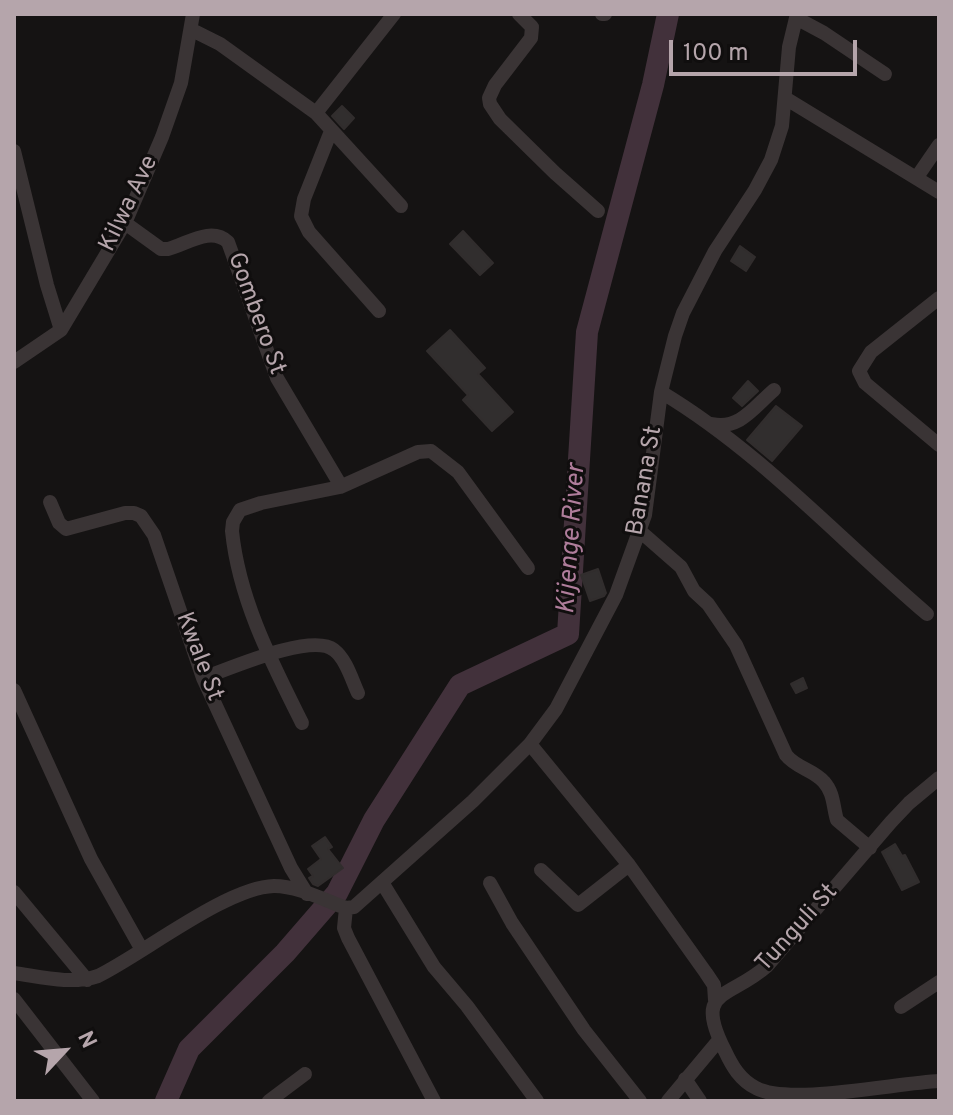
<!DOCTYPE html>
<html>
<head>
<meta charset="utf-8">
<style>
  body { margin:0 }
  #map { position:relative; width:953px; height:1115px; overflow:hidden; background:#151313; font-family:Overpass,sans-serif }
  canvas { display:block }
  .frame { position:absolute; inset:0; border:16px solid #b5a5ab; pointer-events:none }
  .north { position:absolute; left:24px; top:1011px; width:80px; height:80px; -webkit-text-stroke:6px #100e0e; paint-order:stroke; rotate:64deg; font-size:22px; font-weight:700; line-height:32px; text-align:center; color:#b5a5ab }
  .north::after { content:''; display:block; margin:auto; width:28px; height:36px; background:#b5a5ab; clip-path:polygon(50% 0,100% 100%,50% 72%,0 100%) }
  .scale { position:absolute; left:669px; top:40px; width:188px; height:36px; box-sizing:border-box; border:4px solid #b5a5ab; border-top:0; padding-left:10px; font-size:24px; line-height:28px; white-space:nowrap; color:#b5a5ab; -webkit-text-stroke:6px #100e0e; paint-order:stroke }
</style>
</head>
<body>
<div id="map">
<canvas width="953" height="1115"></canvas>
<div class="frame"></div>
<div class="north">N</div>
<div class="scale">100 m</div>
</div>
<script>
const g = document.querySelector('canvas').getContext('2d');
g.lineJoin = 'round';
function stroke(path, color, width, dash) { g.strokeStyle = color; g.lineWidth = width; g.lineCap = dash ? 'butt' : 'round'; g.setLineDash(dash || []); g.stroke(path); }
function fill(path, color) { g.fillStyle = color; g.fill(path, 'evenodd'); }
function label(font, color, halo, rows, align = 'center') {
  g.font = font + ' Overpass,sans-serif'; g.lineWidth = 6; g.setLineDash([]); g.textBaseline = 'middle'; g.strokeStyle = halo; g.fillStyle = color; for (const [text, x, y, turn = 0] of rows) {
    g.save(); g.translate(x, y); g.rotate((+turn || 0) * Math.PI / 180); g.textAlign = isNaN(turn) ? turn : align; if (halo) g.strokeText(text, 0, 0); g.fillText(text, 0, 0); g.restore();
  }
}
const river = new Path2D(`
  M166 1101 189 1049 285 953 337 893 374 820 460 685 568 634 587 332 653 85 668 14`);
const building = new Path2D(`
  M342 106 354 118 344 129 332 116Z
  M463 231 493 263 480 275 450 244Z
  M740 246 755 257 746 271 731 261Z
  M450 330 485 368 478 374 513 412 492 431 463 400 468 395 427 351Z
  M748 381 758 391 742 406 733 398Z
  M776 406 802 426 772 461 747 440Z
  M598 569 606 593 604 596 590 601 581 575Z
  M803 678 807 688 796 693 791 684Z
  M325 837 332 847 328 849 343 868 318 886 313 884 309 878 313 876 308 869 321 859 312 846Z
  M895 844 902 856 905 855 919 882 902 890 882 852Z`);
const minor = new Path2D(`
  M519 14 532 27 531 38 495 85 489 98 490 104 500 119 555 173 598 211
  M602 14H605
  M796 18 824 33 885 74
  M192 30 220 44 316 113 401 206
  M785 98 939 192
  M316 113 394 14
  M331 131 304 199 301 216 309 232 379 311
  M14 151 47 285 61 330
  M917 177 939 145
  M125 223 161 249H168C187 244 211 226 228 242L277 378 341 486
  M939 298 871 352 859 371 865 383 939 445
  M14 362 61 330 125 223 162 137 181 83 193 14
  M661 392C761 452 839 539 927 614
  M712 424C740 430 754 407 774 390
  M50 502 59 523 66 529 125 513H134L141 516 154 535 203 678 291 868 307 894
  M641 532 681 567 694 591 708 604 736 645 786 755C796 768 814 770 824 782 834 793 833 807 837 820L870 848
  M203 678C229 669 312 632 334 650 346 659 352 680 358 693
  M14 690 91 859 142 950
  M302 723C272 663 239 600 232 531L233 522 240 510 261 503 340 487 418 452 431 451 458 472 528 568
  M530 744 629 865 706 973 714 985 715 1000
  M939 778 909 803 891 822 767 966C728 1000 693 988 725 1051 732 1066 740 1080 756 1088 789 1106 896 1083 939 1081
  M541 870 578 905 629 865
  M490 883 512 923 584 1030 640 1101
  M383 884 434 967 467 1006 537 1101
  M14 892 87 980
  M346 908 344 928 348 938 434 1101
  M14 973C42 977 71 985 98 976 143 954 227 887 274 886 298 886 324 900 346 908L354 907 473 801 530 744 556 709 616 595 645 515 661 392 675 336 683 313 715 251 755 190 771 160 782 126 789 47 797 14
  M14 999 93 1101
  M901 1007 939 982
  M685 1079 700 1101
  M269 1101 305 1074
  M668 1101 719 1040`);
const streetNames = [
  ["Kilwa Ave",130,204,-64],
  ["Gombero St",255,314,70],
  ["Banana St",646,481,-80],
  ["Kwale St",198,657,69],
  ["Tunguli St",798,929,-48]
];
const waterNames = [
  ["Kijenge River",573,539,-86]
];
stroke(river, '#42313b', 22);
fill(building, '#312e2e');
stroke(building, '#312d2d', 2);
stroke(minor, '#3a3435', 14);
label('24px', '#b5a5ab', '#100e0e', streetNames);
label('italic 26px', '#af7d9b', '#100e0e', waterNames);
</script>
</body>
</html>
